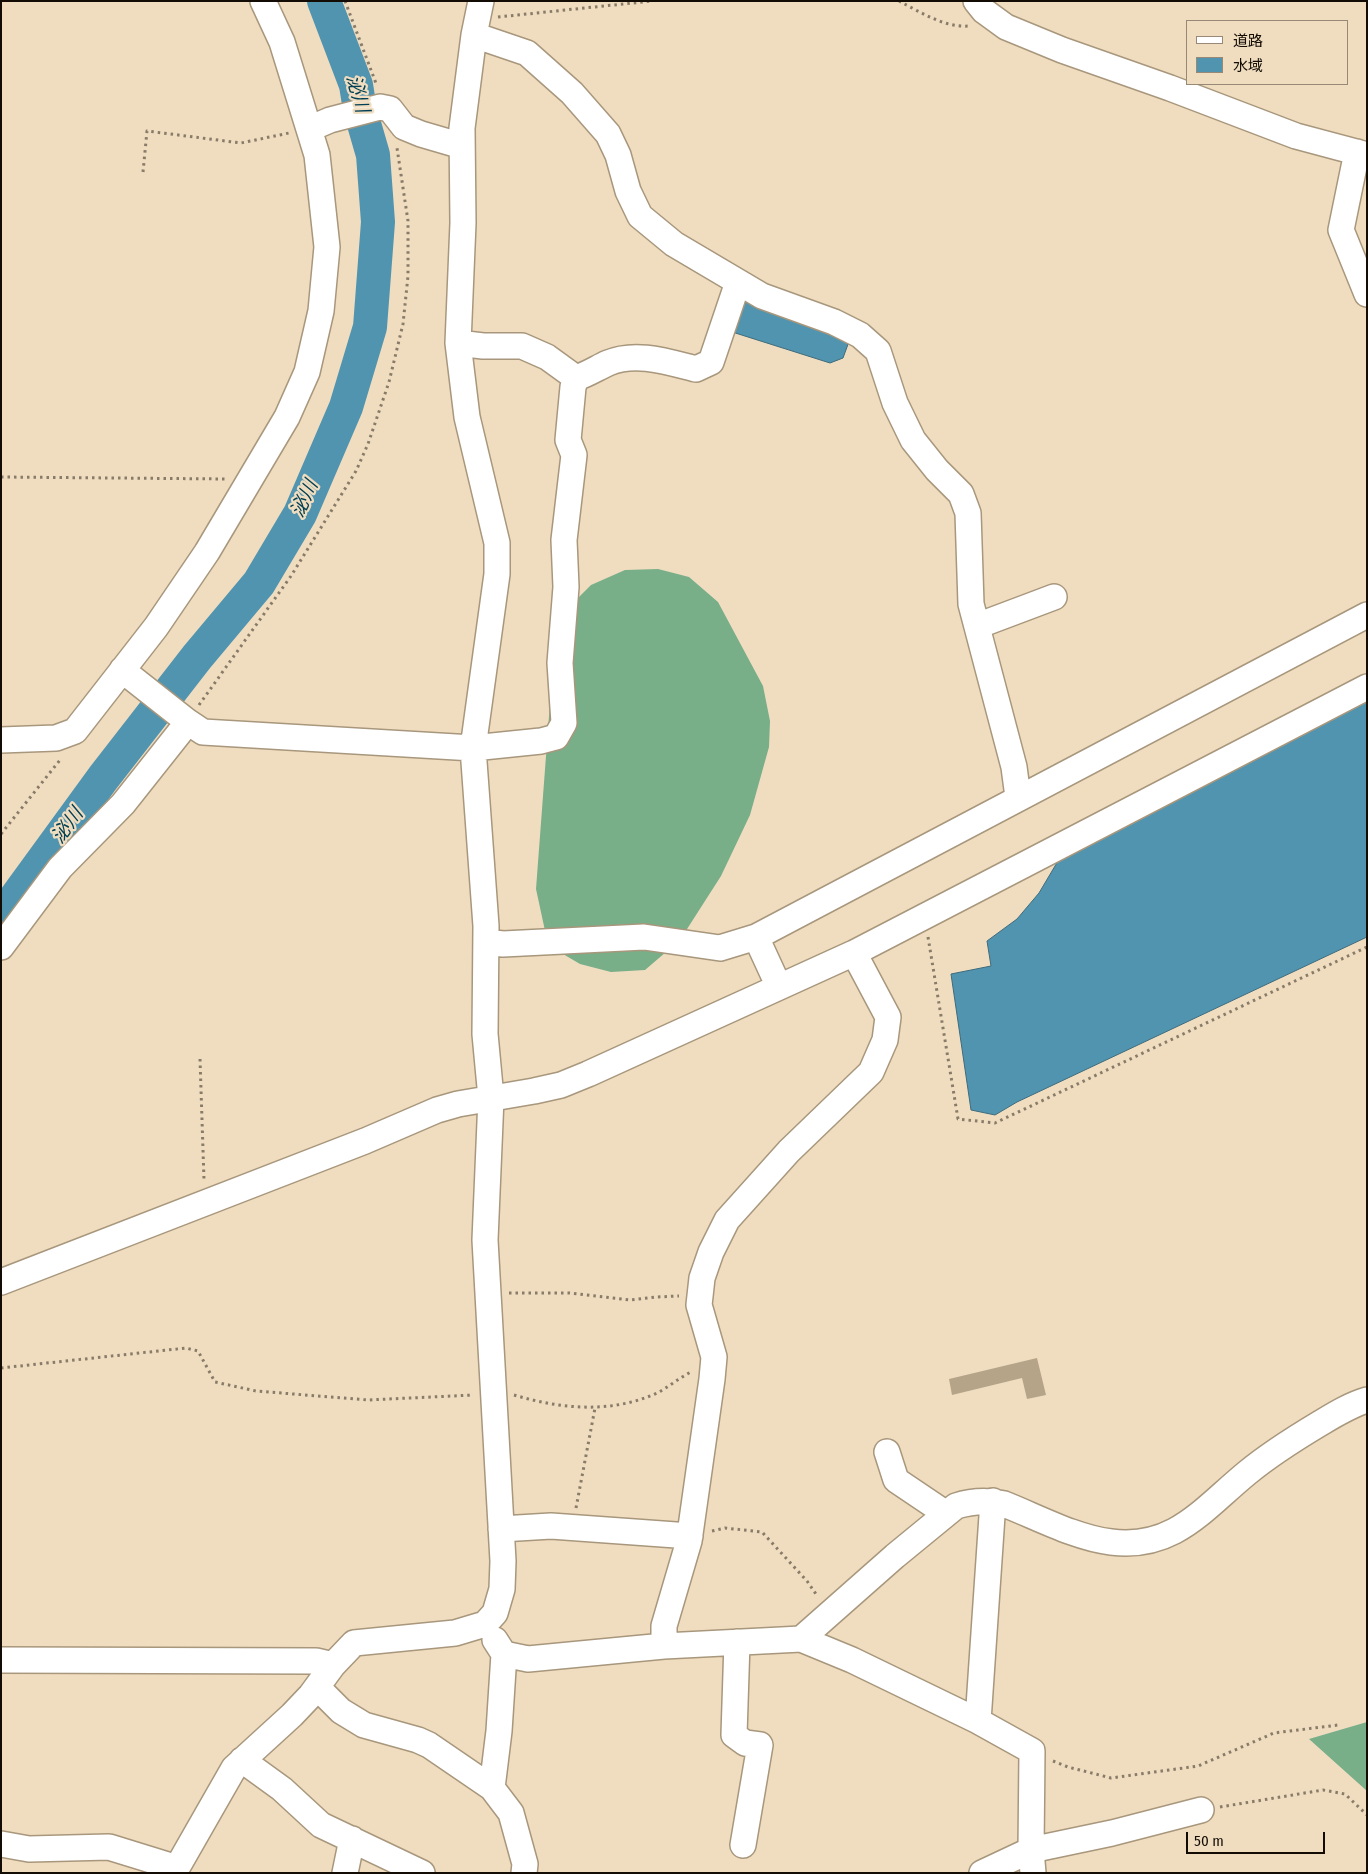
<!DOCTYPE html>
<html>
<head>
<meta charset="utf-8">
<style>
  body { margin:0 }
  #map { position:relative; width:1368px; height:1874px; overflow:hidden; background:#f0ddc0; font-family:"Fira Sans Condensed","Noto Sans JP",sans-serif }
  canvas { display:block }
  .frame { position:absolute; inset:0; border:2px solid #120c04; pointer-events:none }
  .legend { position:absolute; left:1186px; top:20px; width:162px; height:65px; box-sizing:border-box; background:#f0ddc0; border:1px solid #978975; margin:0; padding:6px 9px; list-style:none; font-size:15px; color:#120c04 }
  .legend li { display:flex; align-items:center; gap:10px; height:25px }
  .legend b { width:25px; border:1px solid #978975 }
  .scale { position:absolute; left:1186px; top:1832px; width:139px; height:22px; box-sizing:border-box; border:2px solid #120c04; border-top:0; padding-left:6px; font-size:15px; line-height:18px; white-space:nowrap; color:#120c04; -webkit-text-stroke:4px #f0ddc0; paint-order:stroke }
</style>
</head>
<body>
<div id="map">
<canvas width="1368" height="1874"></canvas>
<div class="frame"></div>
<ul class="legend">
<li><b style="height:6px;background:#fff"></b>道路</li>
<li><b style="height:14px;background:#5194b0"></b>水域</li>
</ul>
<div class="scale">50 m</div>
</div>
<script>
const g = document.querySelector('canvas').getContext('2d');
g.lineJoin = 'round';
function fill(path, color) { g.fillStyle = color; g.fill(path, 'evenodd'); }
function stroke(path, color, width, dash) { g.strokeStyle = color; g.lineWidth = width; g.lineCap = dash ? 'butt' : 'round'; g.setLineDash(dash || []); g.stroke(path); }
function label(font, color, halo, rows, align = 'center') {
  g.font = font + ' "Fira Sans Condensed","Noto Sans JP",sans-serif'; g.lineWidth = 4.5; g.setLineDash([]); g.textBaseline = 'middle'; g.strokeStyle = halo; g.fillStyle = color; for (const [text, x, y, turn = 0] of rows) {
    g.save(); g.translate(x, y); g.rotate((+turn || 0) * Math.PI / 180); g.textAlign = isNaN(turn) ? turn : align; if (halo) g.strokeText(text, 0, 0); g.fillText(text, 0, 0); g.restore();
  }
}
const forest = new Path2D(`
  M658 569 689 577 718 602 763 686 770 721 769 747 750 815 721 876 680 940 645 970 611 972 580 964 563 954 547 940 536 889 553 663 568 608 591 585 625 570Z
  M1367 1722V1791L1309 1739Z`);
const water = new Path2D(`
  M746 294 851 336 843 358 830 363 729 331Z
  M1367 698V937L1017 1102 995 1115 971 1110 951 974 991 966 987 941 1017 919 1039 893 1058 861Z`);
const river = new Path2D(`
  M1 918 103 778 197 657 259 583 300 514 346 407 370 327 378 222 373 155 360 110 356 85 324 1`);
const building = new Path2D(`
  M1037 1358 1046 1395 1027 1399 1022 1378 952 1395 949 1379Z`);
const path = new Path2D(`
  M345 1 377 86
  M899 1C920 12 945 28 969 26
  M498 17 652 1
  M143 172 147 131 241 143 289 133
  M1 477 226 479
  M199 705 291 576 356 471 368 444 389 382 403 324 408 276V221L397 148
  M1 834 60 760
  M928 937 958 1119 995 1123 1367 947
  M200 1059 204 1180
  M509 1293H569L630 1300 656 1297 679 1296
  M1 1368 186 1348 198 1351 215 1382 256 1391 368 1400 473 1395
  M514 1395C561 1409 611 1414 657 1393 669 1387 680 1377 693 1371
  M576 1508 595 1408
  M712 1531 725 1528 762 1532 807 1581 818 1597
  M1053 1761 1068 1767 1111 1778 1198 1766 1274 1733 1338 1725
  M1220 1807 1323 1790 1345 1794 1367 1815`);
const minor = new Path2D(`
  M976 1 984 11 1006 27 1062 50 1170 88 1296 136 1367 155
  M474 35 527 53 572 93 608 134 618 155 628 191 640 216 674 244 762 296 834 322 860 335 878 351 895 403 913 440 937 470 961 494 968 513 971 604 1014 767 1018 797
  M309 129 330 120 380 107 390 109 404 127 421 134 462 146
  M1357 152 1341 230 1367 294
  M458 343 483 346H522L547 357 576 378
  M576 378C588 374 597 368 608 363 636 351 668 362 696 369L711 362 738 282
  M977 626 1054 597
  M122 670 188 722 203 732 473 748 541 741 556 737 564 723 560 663 566 587 564 540 574 455 568 440 573 387 576 378
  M1 740 56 738 75 731 156 627 207 552 287 417 307 372 321 311 327 247 317 155 282 42 263 1
  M756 937 779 987
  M486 942 503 944 644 937 720 948 756 937 1367 615
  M1 947 60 868 123 804 188 722
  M1 1282 365 1141 437 1110 458 1104 534 1091 561 1085 588 1074 854 953 1367 687
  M887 1452 896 1480 945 1513
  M501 1529 551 1526 690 1536
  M801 1639 895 1556 956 1506C972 1501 987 1500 1004 1504 1037 1517 1076 1538 1111 1542 1174 1550 1203 1509 1247 1473 1270 1454 1294 1439 1319 1424 1334 1415 1350 1405 1367 1400
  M495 1640 504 1654 499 1731 492 1788 511 1813 525 1864 524 1873
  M737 1642 734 1735 745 1743 760 1745 743 1845
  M664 1646V1626L689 1541 712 1379 714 1357 699 1305 702 1278 711 1252 727 1220 789 1151 871 1072 885 1040 888 1017 854 953
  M504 1654 528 1659 664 1646 801 1639 852 1660 978 1721 1032 1751 1031 1850 1033 1873
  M1 1660 316 1661 333 1665
  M317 1687 341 1711 364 1725 418 1740 429 1745 492 1788
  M978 1721 993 1501
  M242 1760 282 1789 321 1825 422 1873
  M1 1844 29 1849 109 1847 177 1868
  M174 1873 234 1768 292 1715 311 1695 333 1665 354 1643 455 1633 485 1624 495 1613 502 1589 503 1561 485 1240 491 1098 485 1034 486 926 473 748 497 574V543L467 417 458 343 463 223 462 128 474 35 481 1
  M345 1873 352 1839
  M982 1873 1031 1850 1112 1833 1201 1810`);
const waterNames = [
  ["泌川",357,94,74],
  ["泌川",305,499,-65],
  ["泌川",68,826,-54]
];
fill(forest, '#78ae88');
fill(water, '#5194b0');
stroke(water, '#3e6b7c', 1);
stroke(river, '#5194b0', 34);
fill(building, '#b5a488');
stroke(minor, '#a8977c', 28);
stroke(path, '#887b68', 3, [2.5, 4]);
stroke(minor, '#fff', 25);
label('italic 19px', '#014054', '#f0ddc0', waterNames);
</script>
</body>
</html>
